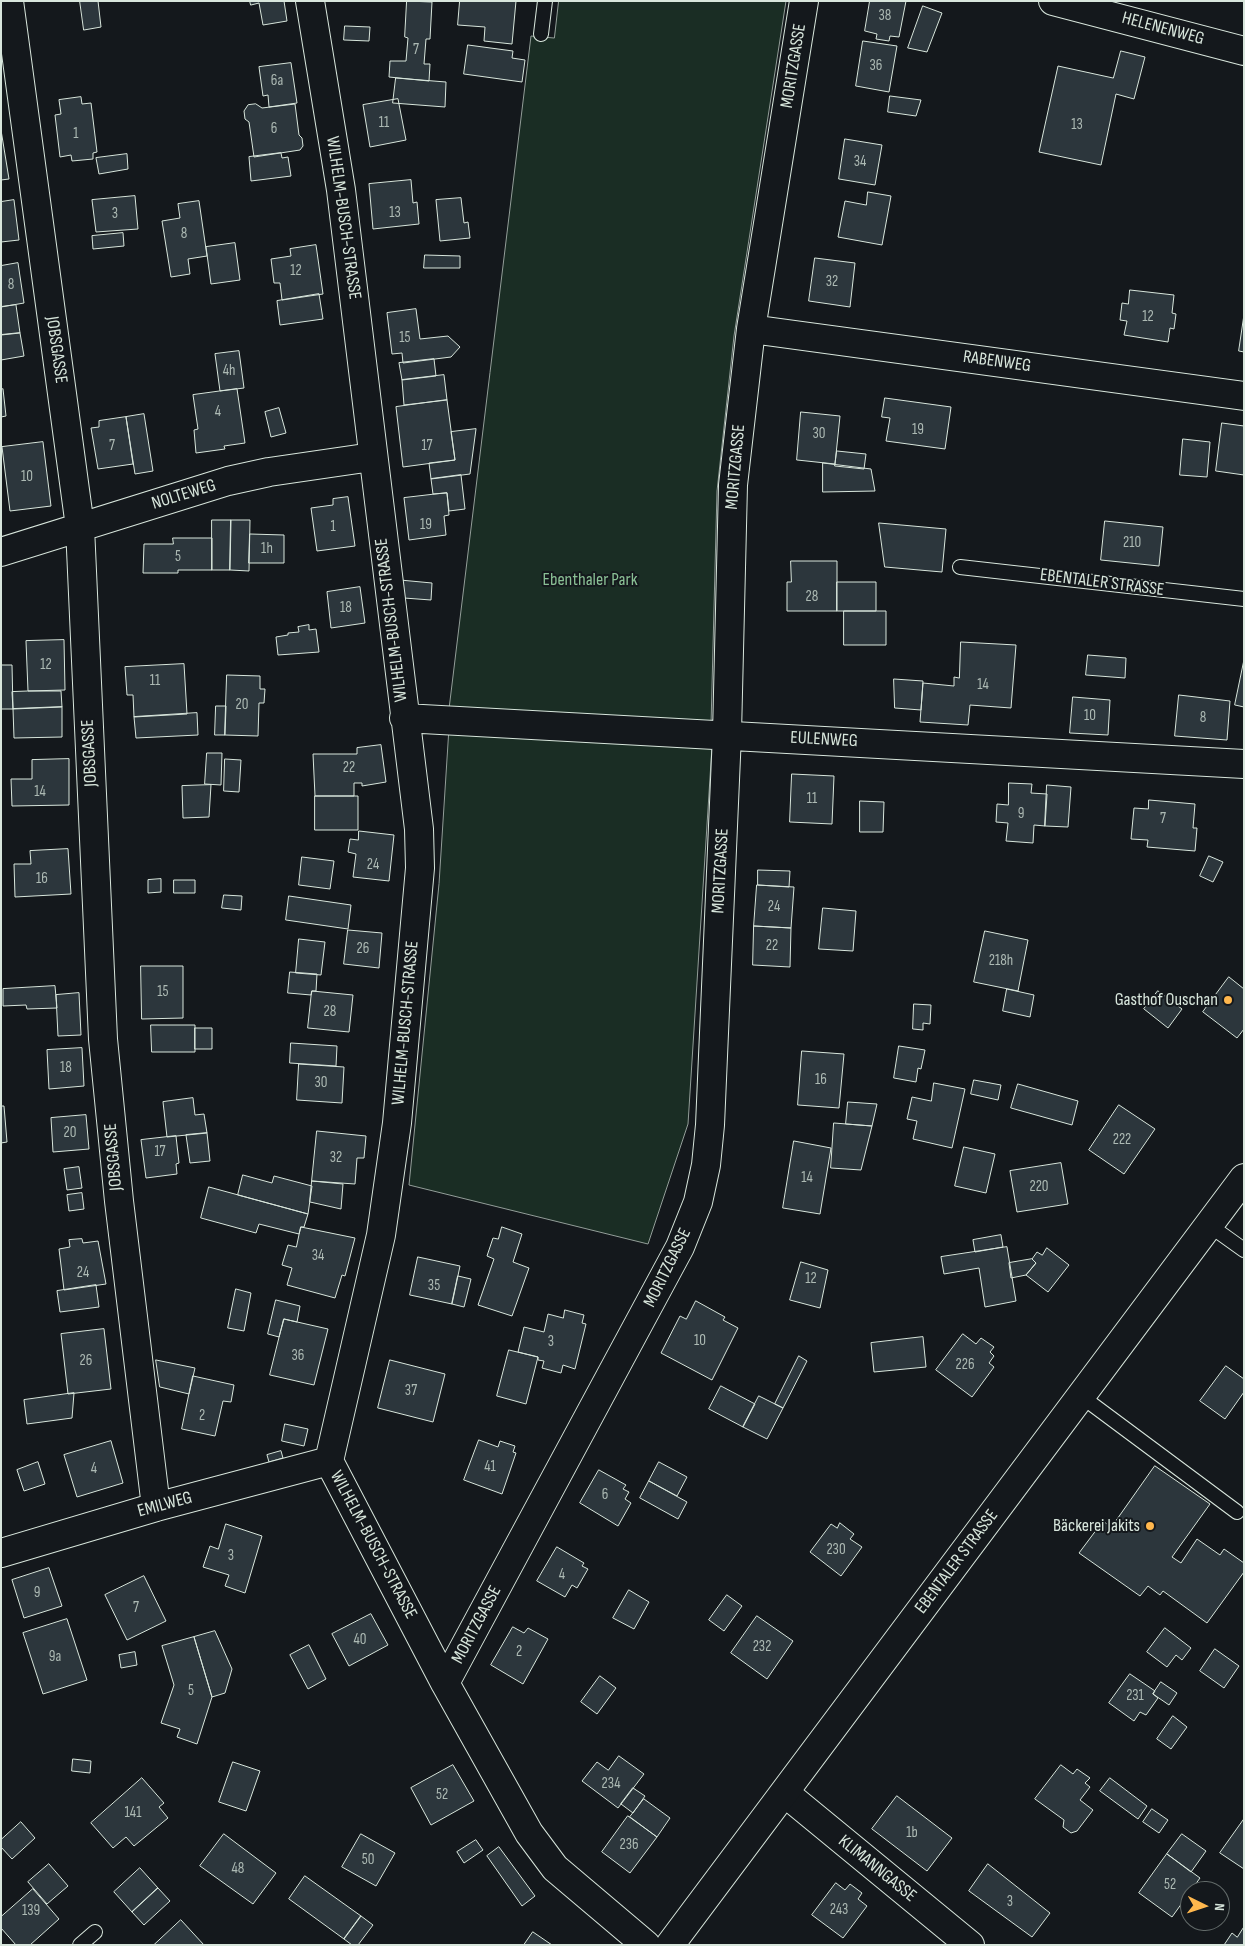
<!DOCTYPE html>
<html>
<head>
<meta charset="utf-8">
<style>
  body { margin:0 }
  #map { position:relative; width:1245px; height:1946px; overflow:hidden; background:#14181c; font-family:"Sofia Sans Condensed",sans-serif }
  canvas { display:block }
  .frame { position:absolute; inset:0; border:2px solid #d8e6dc; pointer-events:none }
  .north { position:absolute; left:1180px; top:1881px; width:50px; height:50px; box-sizing:border-box; background:#14181c; border:1px solid #626a69; border-radius:50%; rotate:94deg; font-size:14px; font-weight:700; line-height:20px; text-align:center; color:#d8e6dc }
  .north::after { content:''; display:block; margin:auto; width:18px; height:22px; background:#ffb74d; clip-path:polygon(50% 0,100% 100%,50% 72%,0 100%) }
</style>
</head>
<body>
<div id="map">
<canvas width="1245" height="1946"></canvas>
<div class="frame"></div>
<div class="north">N</div>
</div>
<script>
const g = document.querySelector('canvas').getContext('2d');
g.lineJoin = 'round';
function fill(path, color) { g.fillStyle = color; g.fill(path, 'evenodd'); }
function stroke(path, color, width, dash) { g.strokeStyle = color; g.lineWidth = width; g.lineCap = dash ? 'butt' : 'round'; g.setLineDash(dash || []); g.stroke(path); }
function label(font, color, halo, rows, align = 'center') {
  g.font = font + ' "Sofia Sans Condensed",sans-serif'; g.lineWidth = 4; g.setLineDash([]); g.textBaseline = 'middle'; g.strokeStyle = halo; g.fillStyle = color; for (const [text, x, y, turn = 0] of rows) {
    g.save(); g.translate(x, y); g.rotate((+turn || 0) * Math.PI / 180); g.textAlign = isNaN(turn) ? turn : align; if (halo) g.strokeText(text, 0, 0); g.fillText(text, 0, 0); g.restore();
  }
}
const green = new Path2D(`
  M559 1H786L734 336 717 491 711 725 449 709 531 36 554 38Z
  M449 734 712 746 688 1124 648 1244 409 1185 439 884Z`);
const building = new Path2D(`
  M80 1H98L101 27 84 30Z
  M250 1H284L287 21 263 25 259 3 251 5Z
  M407 1 432 2 430 39H426L424 64H430L429 81 389 77 390 61H406L408 38 405 37Z
  M460 1H516L512 44 484 41 485 27 458 25Z
  M870 1H906L899 37 890 36 889 41 876 39 877 34 865 31Z
  M923 6 942 13 927 52 908 48Z
  M345 26 370 27 369 41 344 40Z
  M863 41 897 46 889 92 856 86Z
  M468 45 513 51 512 58 525 60 522 82 464 74Z
  M1121 51 1145 57 1134 99 1116 94 1101 165 1039 152 1058 66 1113 78Z
  M291 63 297 103 269 107 268 95 263 96 259 67Z
  M396 78 446 82 445 107 393 103Z
  M890 96 921 100 916 116 888 112Z
  M81 97 82 104 91 103 97 152 93 153V159L72 161 71 155 60 157 55 115 61 114 59 100Z
  M398 99 406 140 370 147 363 105Z
  M256 104 262 108 295 104 299 135 302 138 303 146 300 150 254 157 249 122 245 119 244 111 248 105Z
  M1 130 9 179 1 180Z
  M845 139 882 145 875 185 839 179Z
  M281 153 282 158 288 157 291 176 251 181 249 157Z
  M127 154 128 169 99 174 96 158Z
  M411 180 413 203 417 202 419 224 373 229 369 184Z
  M868 192 891 196 882 245 838 237 845 201 866 205Z
  M135 196 138 229 96 232 92 200Z
  M461 198 464 223 468 222 470 238 440 241 436 200Z
  M14 200 19 240 1 242V202Z
  M199 201 207 256 188 259 190 274 171 277 162 221 180 218 178 204Z
  M123 233 124 246 93 249 92 236Z
  M235 243 240 280 211 284 206 247Z
  M316 245 323 294 282 300 280 283H274L271 259 291 256 290 249Z
  M425 255 460 256V268H424Z
  M815 258 855 263 850 307 809 301Z
  M18 263 24 303 1 307V266Z
  M1130 290 1174 295 1172 313 1176 314 1174 329 1170 328 1168 342 1124 335 1127 321 1120 320 1122 303 1128 304Z
  M319 294 323 319 280 325 277 301Z
  M16 305 20 333 1 335V307Z
  M416 309 420 339 448 336 460 347 451 357 403 363 402 353 392 354 387 313Z
  M1244 315V352L1239 351Z
  M20 333 24 356 1 360V335Z
  M239 351 244 388 220 391 215 354Z
  M434 359 436 376 402 380 399 363Z
  M444 375 447 400 404 405 402 380Z
  M3 389 6 416 1 417V390Z
  M237 389 245 443 224 446 225 449 196 453 194 430 198 429 193 395Z
  M885 398 951 407 945 449 886 441 890 418 882 417Z
  M447 400 455 460 403 467 396 407Z
  M279 408 286 433 271 437 265 412Z
  M801 412 840 416 835 464 797 460Z
  M144 414 153 471 135 474 126 417Z
  M126 417 133 464 98 469 91 428 99 427V421Z
  M1222 423 1244 426V475L1216 471Z
  M476 429 470 474 431 479 429 463 455 460 451 432Z
  M1183 439 1210 442 1207 477 1180 475Z
  M43 442 51 506 10 511 2 447Z
  M837 451 866 454 864 469 835 466Z
  M823 463 871 469 875 491 823 492Z
  M461 475 465 509 449 511 447 493 433 494 431 479Z
  M447 493 449 515 444 516 446 535 409 540 404 498Z
  M348 497 355 546 317 551 311 508 333 505V499Z
  M212 520H231L230 570H212Z
  M231 520H250L249 571 230 570Z
  M1105 521 1163 527 1159 566 1101 560Z
  M879 523 946 529 942 572 885 567Z
  M250 534 284 535V563H249Z
  M173 538H212V570H178V573H143L144 544H173Z
  M791 561H837V611H787V582H791Z
  M400 580 432 583 431 600 404 598Z
  M837 582H876V611H837Z
  M360 587 365 623 331 628 327 592Z
  M844 611H886V645H844Z
  M309 625V630L316 629 319 652 278 655 276 637 288 635V633L299 632 298 627Z
  M64 640 65 690 28 691 26 641Z
  M961 642 1016 645 1011 708 970 705 968 725 920 722 923 683 954 686V677L959 678Z
  M1088 655 1126 658 1125 678 1086 675Z
  M1244 660V707L1235 705Z
  M184 664 187 714 134 717 133 695H127L125 667Z
  M1 665H12L13 709H1Z
  M227 675 260 676V689H265L264 703H259L258 736 225 735Z
  M894 679 923 681 921 710 895 708Z
  M28 691H61L62 707 13 709 12 692Z
  M1179 695 1230 701 1227 740 1175 736Z
  M1073 697 1110 700 1108 735 1070 733Z
  M216 706H226L225 735H215Z
  M62 707V737L14 738 13 709Z
  M197 713 198 735 136 738 134 717Z
  M381 745 386 782 362 786V783H354V796H315L313 754H357V748Z
  M207 753H222L221 785 205 784Z
  M69 759V805L12 806 11 779H32V760Z
  M225 759 241 760 239 792 224 791Z
  M792 774 834 776 832 824 790 822Z
  M1009 783 1032 784 1031 793 1047 794 1045 826 1034 825 1033 843 1006 841 1008 823 996 822 997 804 1008 805Z
  M211 785 209 817 183 818 182 786Z
  M1047 785 1071 787 1068 827 1045 826Z
  M315 796H358V830H315Z
  M1149 800 1195 804 1193 828H1197L1195 851 1147 847 1148 840 1131 839 1134 808 1148 809Z
  M860 801 884 802 883 832H860Z
  M359 831 394 835 389 881 353 877 356 854 348 852 350 839 358 840Z
  M68 849 71 894 15 897 14 864H31L30 851Z
  M1209 856 1223 862 1213 882 1200 876Z
  M302 857 334 861 330 889 299 885Z
  M758 870 790 871 789 887 758 885Z
  M161 879V892L148 893V880Z
  M174 880H195V893H174Z
  M757 885 794 887 791 928 754 926Z
  M224 895 242 896 241 910 222 908Z
  M289 896 351 905 348 929 286 920Z
  M823 908 856 911 853 951 819 949Z
  M754 926 791 928 790 967 753 965Z
  M348 930 382 933 379 968 344 964Z
  M985 931 1028 940 1018 991 974 982Z
  M299 939 325 942 321 975 296 973Z
  M141 966H183V1018L142 1019Z
  M290 972 317 974 316 991H312L311 995 288 993Z
  M1229 977 1244 989V1029L1237 1038 1203 1012Z
  M55 986 57 1008 27 1009 26 1005 3 1006V989Z
  M1007 989 1034 995 1030 1017 1003 1011Z
  M312 991 353 995 349 1032 308 1028Z
  M1158 991 1182 1009 1168 1028 1144 1009Z
  M79 993 81 1035 58 1036 56 995Z
  M914 1004 931 1005 930 1024 923 1023V1030L913 1029Z
  M151 1025H195V1052H152Z
  M195 1028H212V1049H195Z
  M291 1043 337 1046 336 1066 290 1063Z
  M899 1046 925 1050 921 1069 918 1068 916 1082 894 1078Z
  M82 1048 84 1086 49 1089 47 1050Z
  M802 1051 844 1054 839 1108 798 1105Z
  M299 1064 344 1067 342 1103 297 1100Z
  M974 1080 1001 1085 998 1100 971 1094Z
  M934 1083 965 1089 952 1148 913 1139 917 1121 907 1119 912 1097 931 1101Z
  M1018 1084 1078 1101 1072 1125 1011 1108Z
  M193 1098 195 1115 204 1114 207 1133 167 1137 163 1102Z
  M848 1102 877 1104 872 1126 846 1124Z
  M1119 1105 1155 1129 1124 1174 1089 1150Z
  M1 1106H4L7 1142 1 1143Z
  M86 1115 89 1149 53 1152 51 1118Z
  M834 1123 872 1126 861 1170 831 1168Z
  M317 1131 366 1136 364 1158H357L355 1184 312 1181Z
  M207 1133 210 1161 190 1163 186 1135Z
  M176 1136 179 1163 176 1164 177 1174 146 1178 141 1140Z
  M794 1141 831 1148 820 1214 783 1208Z
  M964 1147 995 1154 986 1193 955 1186Z
  M1061 1163 1068 1204 1017 1212 1010 1171Z
  M79 1167 82 1188 67 1190 64 1169Z
  M243 1175 272 1183 274 1176 312 1186 308 1214 238 1195Z
  M312 1181 343 1184 341 1209 310 1202Z
  M209 1187 308 1214 304 1227H301L299 1234 259 1224 256 1233 201 1218Z
  M82 1193 84 1209 69 1211 67 1195Z
  M301 1227 355 1238 345 1276 342 1275 335 1298 287 1285 292 1268 282 1265 288 1245 296 1247Z
  M502 1227 522 1234 513 1262 529 1268 512 1316 478 1305 494 1259 487 1256 493 1238 498 1239Z
  M1001 1235 1003 1247 975 1252 973 1240Z
  M82 1239 83 1243 98 1241 106 1284 64 1290 59 1249 70 1247 69 1240Z
  M1007 1247 1016 1301 985 1307 979 1268 944 1274 941 1257Z
  M1047 1248 1069 1265 1048 1292 1026 1275 1036 1263 1032 1259 1037 1252 1042 1255Z
  M418 1257 460 1266 452 1304 410 1295Z
  M1032 1259 1036 1263 1026 1275 1011 1278 1009 1263Z
  M801 1262 828 1270 820 1308 790 1300Z
  M458 1276 471 1279 464 1307 452 1304Z
  M96 1285 99 1307 60 1312 57 1291Z
  M236 1289 251 1293 244 1331 228 1328Z
  M276 1300 300 1306 297 1322 284 1319 279 1337 268 1334Z
  M696 1301 725 1317 723 1320 738 1328 712 1380 661 1353 680 1316 686 1319Z
  M565 1310 584 1315 582 1323 586 1324 575 1369 563 1365 561 1373 542 1368 544 1361 538 1360V1357L518 1352 524 1327 544 1332 548 1314 563 1318Z
  M284 1319 328 1329 314 1385 270 1375Z
  M104 1329 111 1389 68 1394 61 1334Z
  M963 1334 976 1344 981 1338 994 1347 990 1352 994 1356 989 1363 994 1367 972 1397 936 1370Z
  M923 1337 926 1367 874 1372 871 1343Z
  M509 1350 538 1357 526 1404 497 1396Z
  M799 1356 807 1361 783 1408 775 1404Z
  M156 1360 195 1368 189 1394 160 1387Z
  M390 1360 445 1374 433 1422 378 1408Z
  M1226 1366 1244 1379V1392L1225 1419 1200 1401Z
  M193 1376 234 1385 231 1402 223 1401 215 1436 182 1429Z
  M721 1386 755 1404 743 1427 709 1409Z
  M74 1393 72 1418 27 1424 24 1400Z
  M759 1396 783 1408 767 1439 743 1427Z
  M285 1424 308 1429 304 1446 282 1441Z
  M479 1440 498 1447 500 1441 515 1446 513 1452 516 1453 502 1494 464 1480Z
  M111 1441 123 1483 77 1497 64 1455Z
  M281 1451 283 1458 269 1462 267 1455Z
  M38 1462 45 1484 24 1491 17 1470Z
  M659 1462 687 1477 677 1496 649 1481Z
  M1155 1466 1210 1504 1172 1557 1181 1563 1197 1539 1220 1555 1224 1549 1244 1563V1572L1207 1623 1163 1591 1160 1595 1148 1586 1140 1596 1079 1553 1103 1521 1111 1527Z
  M599 1470 626 1485 623 1489 629 1492 625 1499 631 1503 618 1526 580 1503Z
  M649 1481 687 1502 678 1519 640 1498Z
  M840 1523 854 1534 850 1539 862 1547 841 1576 810 1552 831 1524 837 1528Z
  M226 1524 262 1536 245 1593 225 1586 229 1575 203 1567 210 1546 218 1549Z
  M557 1547 584 1563 582 1566 588 1569 577 1588 572 1585 565 1597 537 1581Z
  M49 1568 62 1606 24 1618 12 1580Z
  M144 1576 166 1621 127 1640 105 1595Z
  M629 1590 649 1602 634 1629 613 1618Z
  M727 1595 742 1606 724 1631 709 1620Z
  M371 1614 388 1645 349 1666 332 1634Z
  M757 1616 793 1641 767 1679 731 1653Z
  M67 1619 87 1680 43 1694 23 1633Z
  M513 1627 524 1633 528 1628 548 1639 523 1684 491 1665Z
  M1165 1628 1191 1648 1182 1660 1176 1655 1167 1667 1147 1652Z
  M215 1631 232 1669 225 1693 212 1697 194 1637Z
  M194 1637 212 1697 197 1744 177 1737 180 1729 161 1723 174 1685 162 1646Z
  M309 1645 326 1679 308 1689 290 1655Z
  M1215 1649 1239 1666 1224 1688 1200 1671Z
  M135 1652 137 1665 121 1668 119 1655Z
  M1130 1674 1155 1691 1153 1694 1158 1698 1146 1715 1140 1712 1134 1721 1109 1703Z
  M600 1676 616 1688 597 1714 581 1702Z
  M1161 1682 1177 1693 1169 1705 1153 1694Z
  M1173 1716 1187 1727 1171 1749 1157 1739Z
  M619 1756 644 1774 618 1808 582 1781 597 1762 608 1770Z
  M73 1759 91 1761 90 1773 72 1771Z
  M233 1762 260 1771 246 1811 219 1802Z
  M453 1765 474 1801 431 1825 411 1788Z
  M1061 1765 1073 1774 1077 1769 1090 1778 1085 1783 1090 1787 1080 1800 1093 1810 1077 1831 1071 1833 1063 1827 1064 1820 1035 1799Z
  M142 1778 164 1803 159 1807 168 1818 134 1846 126 1837 113 1848 91 1823Z
  M1110 1778 1147 1806 1138 1819 1100 1791Z
  M633 1788 645 1796 633 1813 621 1804Z
  M897 1796 952 1838 927 1871 872 1829Z
  M644 1799 670 1818 657 1837 630 1817Z
  M1152 1809 1168 1820 1159 1833 1143 1822Z
  M628 1816 657 1837 630 1873 602 1852Z
  M1244 1819V1869L1220 1853Z
  M21 1822 35 1838 12 1859 1 1847V1840Z
  M224 1834 276 1873 253 1904 200 1866Z
  M361 1834 395 1853 376 1886 342 1867Z
  M1182 1834 1206 1851 1191 1872 1167 1854Z
  M476 1840 483 1850 464 1863 457 1852Z
  M499 1847 535 1896 522 1906 487 1856Z
  M1167 1854 1200 1878 1172 1917 1139 1893Z
  M49 1864 68 1886 47 1904 28 1882Z
  M988 1864 1050 1913 1032 1937 969 1891Z
  M140 1868 158 1888 132 1912 114 1892Z
  M305 1876 361 1916 344 1939 289 1899Z
  M836 1883 845 1890 850 1884 862 1893 858 1899 867 1906 843 1938 812 1915Z
  M158 1888 170 1901 144 1925 132 1912Z
  M33 1889 59 1919 30 1945H16L1 1928V1917Z
  M361 1916 373 1925 358 1945H352L344 1939Z
  M181 1920 204 1945H154Z
  M1244 1927V1945H1224L1232 1933 1237 1937Z
  M533 1932 552 1945H524Z`);
const service = new Path2D(`
  M541 34 545 1
  M960 567 1244 599
  M1209 1225 1244 1250
  M1081 1396 1237 1512
  M80 1945 95 1932`);
const minor = new Path2D(`
  M9 1 80 527 103 1039 119 1201 156 1507
  M310 1 341 190 419 829 420 868 397 1123 381 1235 329 1461 445 1683 529 1833 555 1868 646 1945
  M1053 1 1244 51
  M751 329 1244 396
  M1 552 228 481 269 472 372 457
  M404 718 1244 764
  M1 1553 156 1507 329 1461
  M445 1683 680 1247 698 1202 706 1165 710 1125 727 734 733 485 751 329 804 1
  M785 1793 970 1945`);
const secondary = new Path2D(`
  M670 1945 1244 1178`);
const markers = [
  [1228,1000,5,"#ffb74d"],
  [1150,1526,5,"#ffb74d"]
];
const numberNames = [
  ["38",885,16],
  ["7",416,50],
  ["36",876,66],
  ["6a",277,81],
  ["11",384,123],
  ["13",1077,125],
  ["6",274,129],
  ["1",76,134],
  ["34",860,162],
  ["13",395,213],
  ["3",115,214],
  ["8",184,234],
  ["12",296,271],
  ["32",832,282],
  ["8",11,285],
  ["12",1148,317],
  ["15",405,338],
  ["4h",229,371],
  ["4",218,412],
  ["19",918,430],
  ["30",819,434],
  ["7",112,446],
  ["17",427,446],
  ["10",27,477],
  ["19",426,525],
  ["1",333,527],
  ["210",1132,543],
  ["1h",267,549],
  ["5",178,557],
  ["28",812,597],
  ["18",346,608],
  ["12",46,665],
  ["11",155,681],
  ["14",983,685],
  ["20",242,705],
  ["10",1090,716],
  ["8",1203,718],
  ["22",349,768],
  ["14",40,792],
  ["11",812,799],
  ["9",1021,814],
  ["7",1163,819],
  ["24",373,865],
  ["16",42,879],
  ["24",774,907],
  ["22",772,946],
  ["26",363,949],
  ["218h",1001,961],
  ["15",163,992],
  ["28",330,1012],
  ["18",66,1068],
  ["16",821,1080],
  ["30",321,1083],
  ["20",70,1133],
  ["222",1122,1140],
  ["17",160,1152],
  ["32",336,1158],
  ["14",807,1178],
  ["220",1039,1187],
  ["34",318,1256],
  ["24",83,1273],
  ["12",811,1279],
  ["35",434,1286],
  ["10",700,1341],
  ["3",551,1342],
  ["36",298,1356],
  ["26",86,1361],
  ["226",965,1365],
  ["37",411,1391],
  ["2",202,1416],
  ["41",490,1467],
  ["4",94,1469],
  ["6",605,1495],
  ["230",836,1550],
  ["3",231,1556],
  ["4",562,1575],
  ["9",37,1593],
  ["7",136,1608],
  ["40",360,1640],
  ["232",762,1647],
  ["2",519,1652],
  ["9a",55,1657],
  ["5",191,1691],
  ["231",1135,1696],
  ["234",611,1784],
  ["52",442,1795],
  ["141",133,1813],
  ["1b",912,1833],
  ["236",629,1845],
  ["50",368,1860],
  ["48",238,1869],
  ["52",1170,1885],
  ["3",1010,1902],
  ["243",839,1910],
  ["139",31,1911]
];
const streetNames = [
  ["HELENENWEG",1163,29,15],
  ["MORITZGASSE",794,66,-81],
  ["WILHELM-BUSCH-STRASSE",343,218,82],
  ["JOBSGASSE",56,350,82],
  ["RABENWEG",997,362,8],
  ["MORITZGASSE",736,467,-85],
  ["NOLTEWEG",184,495,-17],
  ["EBENTALER STRASSE",1102,583,7],
  ["WILHELM-BUSCH-STRASSE",392,620,-97],
  ["EULENWEG",824,740,3],
  ["JOBSGASSE",90,753,-93],
  ["MORITZGASSE",721,871,-87],
  ["WILHELM-BUSCH-STRASSE",406,1023,-85],
  ["JOBSGASSE",114,1157,-95],
  ["MORITZGASSE",668,1268,-64],
  ["EMILWEG",165,1505,-15],
  ["WILHELM-BUSCH-STRASSE",373,1545,62],
  ["EBENTALER STRASSE",957,1562,-53],
  ["MORITZGASSE",477,1625,-62],
  ["KLIMANNGASSE",877,1869,39]
];
const parkNames = [
  ["Ebenthaler Park",590,580]
];
const poiNames = [
  ["Gasthof Ouschan",1218,1000],
  ["Bäckerei Jakits",1140,1526]
];
fill(green, '#1a2d24');
stroke(green, '#939e99', 1);
fill(building, '#2c363c');
stroke(building, '#d8e6dc', 1);
stroke(service, '#d8e6dc', 16);
stroke(minor, '#d8e6dc', 30);
stroke(secondary, '#d8e6dc', 30);
stroke(service, '#14181c', 14);
stroke(minor, '#14181c', 28);
stroke(secondary, '#14181c', 28);
for (const [x, y, r, color] of markers) { const dot = new Path2D(); dot.arc(x, y, r, 0, 2 * Math.PI); g.fillStyle = color; g.fill(dot); stroke(dot, '#14181c', 2); }
label('15px', '#adbab4', null, numberNames);
label('18px', '#d8e6dc', '#14181c', streetNames);
label('18px', '#8ac095', '#14181c', parkNames);
label('18px', '#d8e6dc', '#14181c', poiNames, 'right');
</script>
</body>
</html>
